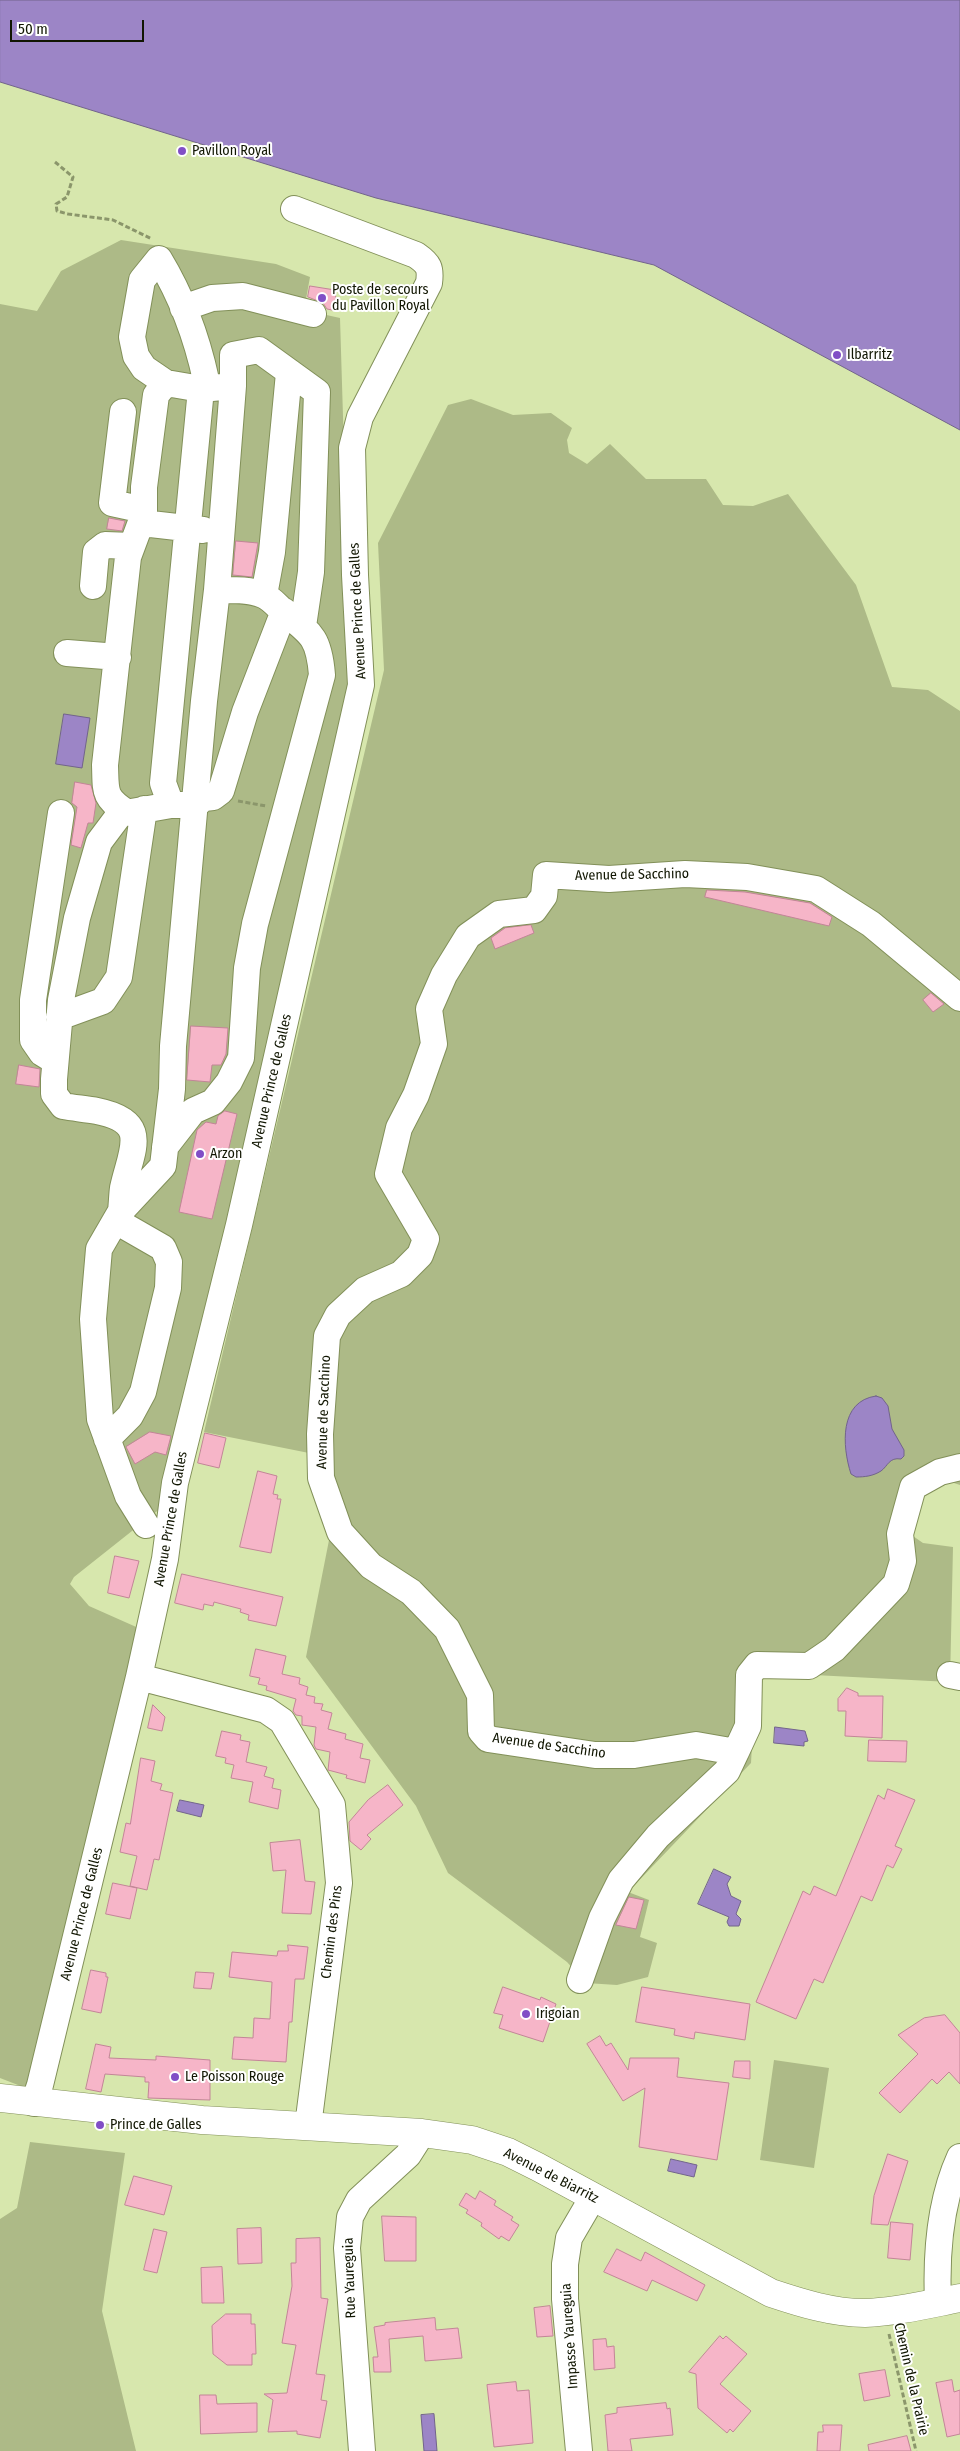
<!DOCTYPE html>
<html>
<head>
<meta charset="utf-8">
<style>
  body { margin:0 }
  #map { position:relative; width:960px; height:2451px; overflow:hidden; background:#d7e7ad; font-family:"Fira Sans Condensed",sans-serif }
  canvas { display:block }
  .scale { position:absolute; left:10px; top:20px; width:134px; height:22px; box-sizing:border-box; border:2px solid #111602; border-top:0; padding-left:6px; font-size:15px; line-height:18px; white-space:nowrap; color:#111602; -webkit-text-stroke:4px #fff; paint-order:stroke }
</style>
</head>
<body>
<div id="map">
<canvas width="960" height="2451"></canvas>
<div class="scale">50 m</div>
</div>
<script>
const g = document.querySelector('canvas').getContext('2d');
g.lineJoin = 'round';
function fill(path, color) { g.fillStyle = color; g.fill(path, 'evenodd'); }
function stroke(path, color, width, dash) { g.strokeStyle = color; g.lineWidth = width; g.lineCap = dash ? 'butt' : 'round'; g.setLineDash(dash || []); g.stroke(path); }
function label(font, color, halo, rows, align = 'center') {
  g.font = font + ' "Fira Sans Condensed",sans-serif'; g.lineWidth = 4; g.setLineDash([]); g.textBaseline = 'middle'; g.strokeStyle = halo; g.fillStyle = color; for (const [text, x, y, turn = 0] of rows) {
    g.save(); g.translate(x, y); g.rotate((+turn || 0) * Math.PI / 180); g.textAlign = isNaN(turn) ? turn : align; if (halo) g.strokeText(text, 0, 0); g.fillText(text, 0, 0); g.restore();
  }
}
const green = new Path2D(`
  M121 240 276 264 310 277 304 310 340 318 351 680 166 1504 74 1577 70 1584 89 1606 143 1630 36 2092 0 2078V304L37 311 61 271Z
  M471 399 513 415 551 413 572 428 567 440 569 453 587 464 610 444 646 479H706L723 505 753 506 788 494 856 585 892 687 928 690 960 711V1485L948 1481 928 1482 910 1534 923 1543 953 1547 950 1682 756 1672 751 1763 628 1892 649 1900 640 1937 657 1943 648 1977 617 1985 586 1983 567 1962 448 1873 416 1806 306 1657 331 1530 309 1453 204 1432 384 670 378 543 448 405Z
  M774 2060 829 2068 814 2168 760 2160Z
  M30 2142 125 2153 102 2311 136 2451H0V2219L17 2208Z`);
const water = new Path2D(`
  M0 0H960V430L654 265 376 198 0 82Z
  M64 714 90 718 82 768 56 764Z
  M876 1396 882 1398 888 1406 892 1429 904 1450V1456L901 1459C889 1457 888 1466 881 1471 873 1476 865 1477 856 1477L851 1474C842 1446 839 1401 876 1396Z
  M775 1727 805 1731 808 1741 804 1742V1746L774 1743Z
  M180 1800 204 1805 201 1817 177 1811Z
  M714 1869 731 1877 727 1884 731 1896 741 1901 736 1914 741 1919 739 1926H729L727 1922 729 1917 698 1904Z
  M671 2159 697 2165 694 2177 668 2171Z
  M434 2414 437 2451H424L421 2415Z`);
const building = new Path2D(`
  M310 286 335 290 337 311 327 309 323 303 308 297Z
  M109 518 125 521 122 531 107 529Z
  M236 541 258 543 252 577 233 575Z
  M75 782 91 785 96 803 93 823H88L81 848 71 845 77 807 72 803Z
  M707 890 745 892 810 903 832 917 829 926 705 897Z
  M531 925 534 933 495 949 491 938 505 928Z
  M931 993 944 1004 933 1012 923 1000Z
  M191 1026 228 1028 226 1054 221 1065H212L210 1082 187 1080Z
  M19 1065 40 1069 39 1087 16 1084Z
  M225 1111 237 1114 212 1219 179 1212 197 1130 206 1122 216 1124 218 1116Z
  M150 1432 171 1436 166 1455 155 1452 135 1464 126 1447Z
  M205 1433 226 1438 219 1468 198 1463Z
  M258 1471 277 1476 273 1494 278 1495 277 1499H281L271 1553 240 1547Z
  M115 1556 139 1561 129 1598 108 1593Z
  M182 1574 283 1597 276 1626 248 1620 249 1615 240 1612 241 1609 214 1602 213 1606 204 1604 203 1610 175 1603Z
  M256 1649 286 1656 282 1674 300 1678 299 1684 308 1687 306 1695 315 1697 314 1703 323 1704 321 1710 332 1713 328 1729 346 1734 345 1739 363 1744 360 1758 370 1760 365 1783 346 1778 347 1775 328 1770 330 1752 316 1749 314 1745 316 1727 302 1725V1716L296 1715 293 1711 296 1699 266 1690 267 1686 258 1684 260 1678 250 1676Z
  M847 1688 858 1693V1696H883L882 1738 845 1736 846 1711H838V1699Z
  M153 1705 165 1717 162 1731 148 1728Z
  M222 1731 241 1735 240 1740 250 1742 246 1762 267 1767 264 1776 274 1779 272 1788 281 1790 278 1809 249 1802 253 1782 231 1778 234 1765 225 1763 226 1758 216 1756Z
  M869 1740 907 1741 906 1762 868 1761Z
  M141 1758 155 1761 151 1781 162 1784 160 1790 173 1793 159 1860 154 1859 147 1890 130 1886 137 1856 120 1852 126 1823 130 1824Z
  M388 1785 403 1805 367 1835 371 1839 361 1850 350 1841 349 1822 368 1800Z
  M888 1789 915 1800 895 1846 902 1849 893 1868 887 1865 872 1901 861 1896 823 1983 814 1979 796 2019 756 2002 803 1891 810 1895 814 1886 836 1896 878 1795 884 1799Z
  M300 1840 305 1881 315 1882 311 1914 282 1913 286 1870 273 1871 270 1843Z
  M113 1883 137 1888 130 1919 106 1914Z
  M629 1897 644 1900 636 1929 616 1925Z
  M288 1945 308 1947 304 1979H295L292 2022H289L286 2062 232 2059 234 2037 253 2038 254 2018 270 2019 272 1982 229 1977 232 1952 277 1956 278 1951H288Z
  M91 1970 106 1973V1977H108L101 2013 82 2009Z
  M196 1972 214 1973 211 1989 194 1988Z
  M503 1987 540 2000 541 1997 556 2004 543 2042 499 2028 503 2015 494 2013Z
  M642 1987 750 2004 745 2040 695 2032 694 2039 674 2035 675 2029 636 2022Z
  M945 2015 960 2033V2084L949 2072 937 2084 932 2079 900 2113 879 2093 918 2054 898 2035 924 2018Z
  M600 2036 606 2046 611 2043 628 2070 630 2058H679L677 2077 729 2083 717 2160 639 2147 645 2088 623 2101 587 2044Z
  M96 2044 111 2047 109 2058 156 2060V2056L210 2060V2100L148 2098 149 2082H145V2077L105 2074 101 2092 86 2089Z
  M735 2061H750V2079L733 2077Z
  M888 2154 908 2161 888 2225 871 2224 874 2196Z
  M134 2176 172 2186 164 2215 125 2205Z
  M480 2191 496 2201 494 2205 513 2217 511 2220 519 2225 509 2241 501 2236 499 2239 481 2226 482 2223 466 2213 468 2210 459 2205 466 2193 475 2199Z
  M382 2216 416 2217V2261H385Z
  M891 2222 913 2224 910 2260 888 2258Z
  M261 2228 262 2263 238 2264 237 2229Z
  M154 2229 167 2232 157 2273 144 2270Z
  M320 2238 321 2298 328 2299 316 2374 325 2375 321 2400 327 2401 320 2438 297 2434V2431L268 2432 273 2400 264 2394 287 2393 296 2345 282 2343 292 2286 291 2263H296V2239Z
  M617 2249 641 2261 645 2252 705 2285 697 2301 652 2280 647 2291 604 2272Z
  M222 2267 224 2303H202L201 2268Z
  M550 2306 553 2336 537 2337 534 2308Z
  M226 2314H251V2324H255L256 2354H252V2365H227L213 2354 212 2326Z
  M435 2318 436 2330 458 2328 462 2358 425 2361 423 2336 389 2339 391 2372H374L373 2357H378L374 2327 385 2325V2323Z
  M720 2336 723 2339 726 2336 747 2354 720 2384 751 2411 733 2432 730 2429 727 2433 698 2408 696 2374 689 2372Z
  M606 2339 607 2347 614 2346 615 2368 594 2370 593 2340Z
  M885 2370 890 2396 864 2401 859 2374Z
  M952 2380 954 2392 960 2390V2434L947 2437 936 2383Z
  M516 2382 517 2391 529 2390 533 2443 494 2447 487 2385Z
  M200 2395H216L217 2404 257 2403V2432L201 2434Z
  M666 2403 667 2409 670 2408 673 2435 630 2439 632 2451H608L605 2415 617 2413V2408Z
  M823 2425H842L840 2451H817L818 2432H823Z
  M907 2436 911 2451H869L868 2445Z`);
const path = new Path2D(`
  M55 162 73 177 67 197 56 204 57 211 68 214 113 220 152 239
  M238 801 266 806
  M889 2334 916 2451`);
const minor = new Path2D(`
  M183 308 212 298 243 296 313 314
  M123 412 112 503 135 508 144 514
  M142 523 203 530
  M93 586 96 552 105 545 132 546
  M264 595 272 552 289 373
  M67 653 118 657
  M171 805 163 783 201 389 206 380C197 338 182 297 159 259L142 280 132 337 136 356 144 368 166 383 201 389 233 386
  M126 812C103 797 106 791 105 765L128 557 144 514V487L156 395 166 383
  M960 998 871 924 816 889 747 877 685 874 609 879 546 875 544 896 534 910 499 914 468 936 444 975 429 1009 434 1044 416 1095 399 1128 388 1174 426 1239 420 1255 401 1274 365 1290 338 1315 327 1336 320 1434 321 1478 340 1532 371 1566 411 1592 447 1629 480 1695 481 1731 488 1739 595 1755H634L696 1745 736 1752 748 1726 749 1675 757 1665 809 1666 834 1649 896 1584 903 1561 900 1534 913 1487 940 1472 960 1467
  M59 1017 103 1001 119 977 144 809
  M55 1061 42 1053 33 1040V1000L61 813
  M165 1147 193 1111 213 1102 229 1082 241 1058 247 968 255 924 322 675C319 638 312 634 284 612 278 607 271 598 263 595 249 589 232 590 217 590
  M121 1211C122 1203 122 1195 123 1188 131 1150 152 1122 97 1111 86 1109 74 1108 63 1106L54 1094V1079L61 1000 77 918 99 842 120 814 171 805H195L204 798 213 797 221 791 245 712 284 611
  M107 1439 130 1416 143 1392 168 1288 169 1262 163 1248 116 1221
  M146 1525 128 1496 100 1419 93 1319 99 1249 121 1211 163 1166 172 1089 173 1046 204 701 217 590 233 386V355L259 350 317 392 311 572 303 626
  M950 1675 960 1677
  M139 1677 266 1710 282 1721 332 1805 339 1883 308 2126
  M580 1980 602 1918 621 1880 658 1836 727 1771 736 1752
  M34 2103 40 2085 139 1677 165 1559 175 1483 239 1225 361 685 355 575 352 448 360 417 429 283C431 268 429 264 416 255L294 209
  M938 2302C936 2255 940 2201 960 2157
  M362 2451 347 2248 350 2217 359 2200 408 2155 422 2133
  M579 2451 565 2299V2264L569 2238 593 2197`);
const major = new Path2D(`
  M0 2098 202 2120 422 2133 472 2140 508 2152 538 2167 771 2293C801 2303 833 2313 865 2313 896 2312 929 2304 960 2298`);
const markers = [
  [182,151,5,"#814ec6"],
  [322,298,5,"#814ec6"],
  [837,355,5,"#814ec6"],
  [200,1154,5,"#814ec6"],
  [526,2014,5,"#814ec6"],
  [175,2077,5,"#814ec6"],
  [100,2125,5,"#814ec6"]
];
const poiNames = [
  ["Pavillon Royal",192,151],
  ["Poste de secours",332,290],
  ["du Pavillon Royal",332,306],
  ["Ilbarritz",847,355],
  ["Arzon",210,1154],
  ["Irigoian",536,2014],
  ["Le Poisson Rouge",185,2077],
  ["Prince de Galles",110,2125]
];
const streetNames = [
  ["Avenue Prince de Galles",358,611,-93],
  ["Avenue de Sacchino",632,875,-1],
  ["Avenue Prince de Galles",272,1081,-77],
  ["Avenue de Sacchino",324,1412,-88],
  ["Avenue Prince de Galles",171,1519,-80],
  ["Avenue de Sacchino",549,1746,8],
  ["Avenue Prince de Galles",82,1914,-76],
  ["Chemin des Pins",332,1932,-83],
  ["Avenue de Biarritz",551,2176,27],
  ["Rue Yaureguia",350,2278,-92],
  ["Impasse Yaureguia",570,2336,-94],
  ["Chemin de la Prairie",911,2379,77]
];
fill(green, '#adba87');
fill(water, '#9c85c6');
stroke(water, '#72648b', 1);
fill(building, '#f6b5c8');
stroke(building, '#c28597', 1);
stroke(minor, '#829059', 28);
stroke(major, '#829059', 29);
stroke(path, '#8b966b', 3, [5, 2.5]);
stroke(minor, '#fff', 26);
stroke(major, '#fff', 28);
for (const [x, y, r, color] of markers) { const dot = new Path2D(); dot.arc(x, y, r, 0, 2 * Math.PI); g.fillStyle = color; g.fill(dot); stroke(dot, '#fff', 2); }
label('14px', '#111602', '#fff', poiNames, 'left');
label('14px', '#111602', '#fff', streetNames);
</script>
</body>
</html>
